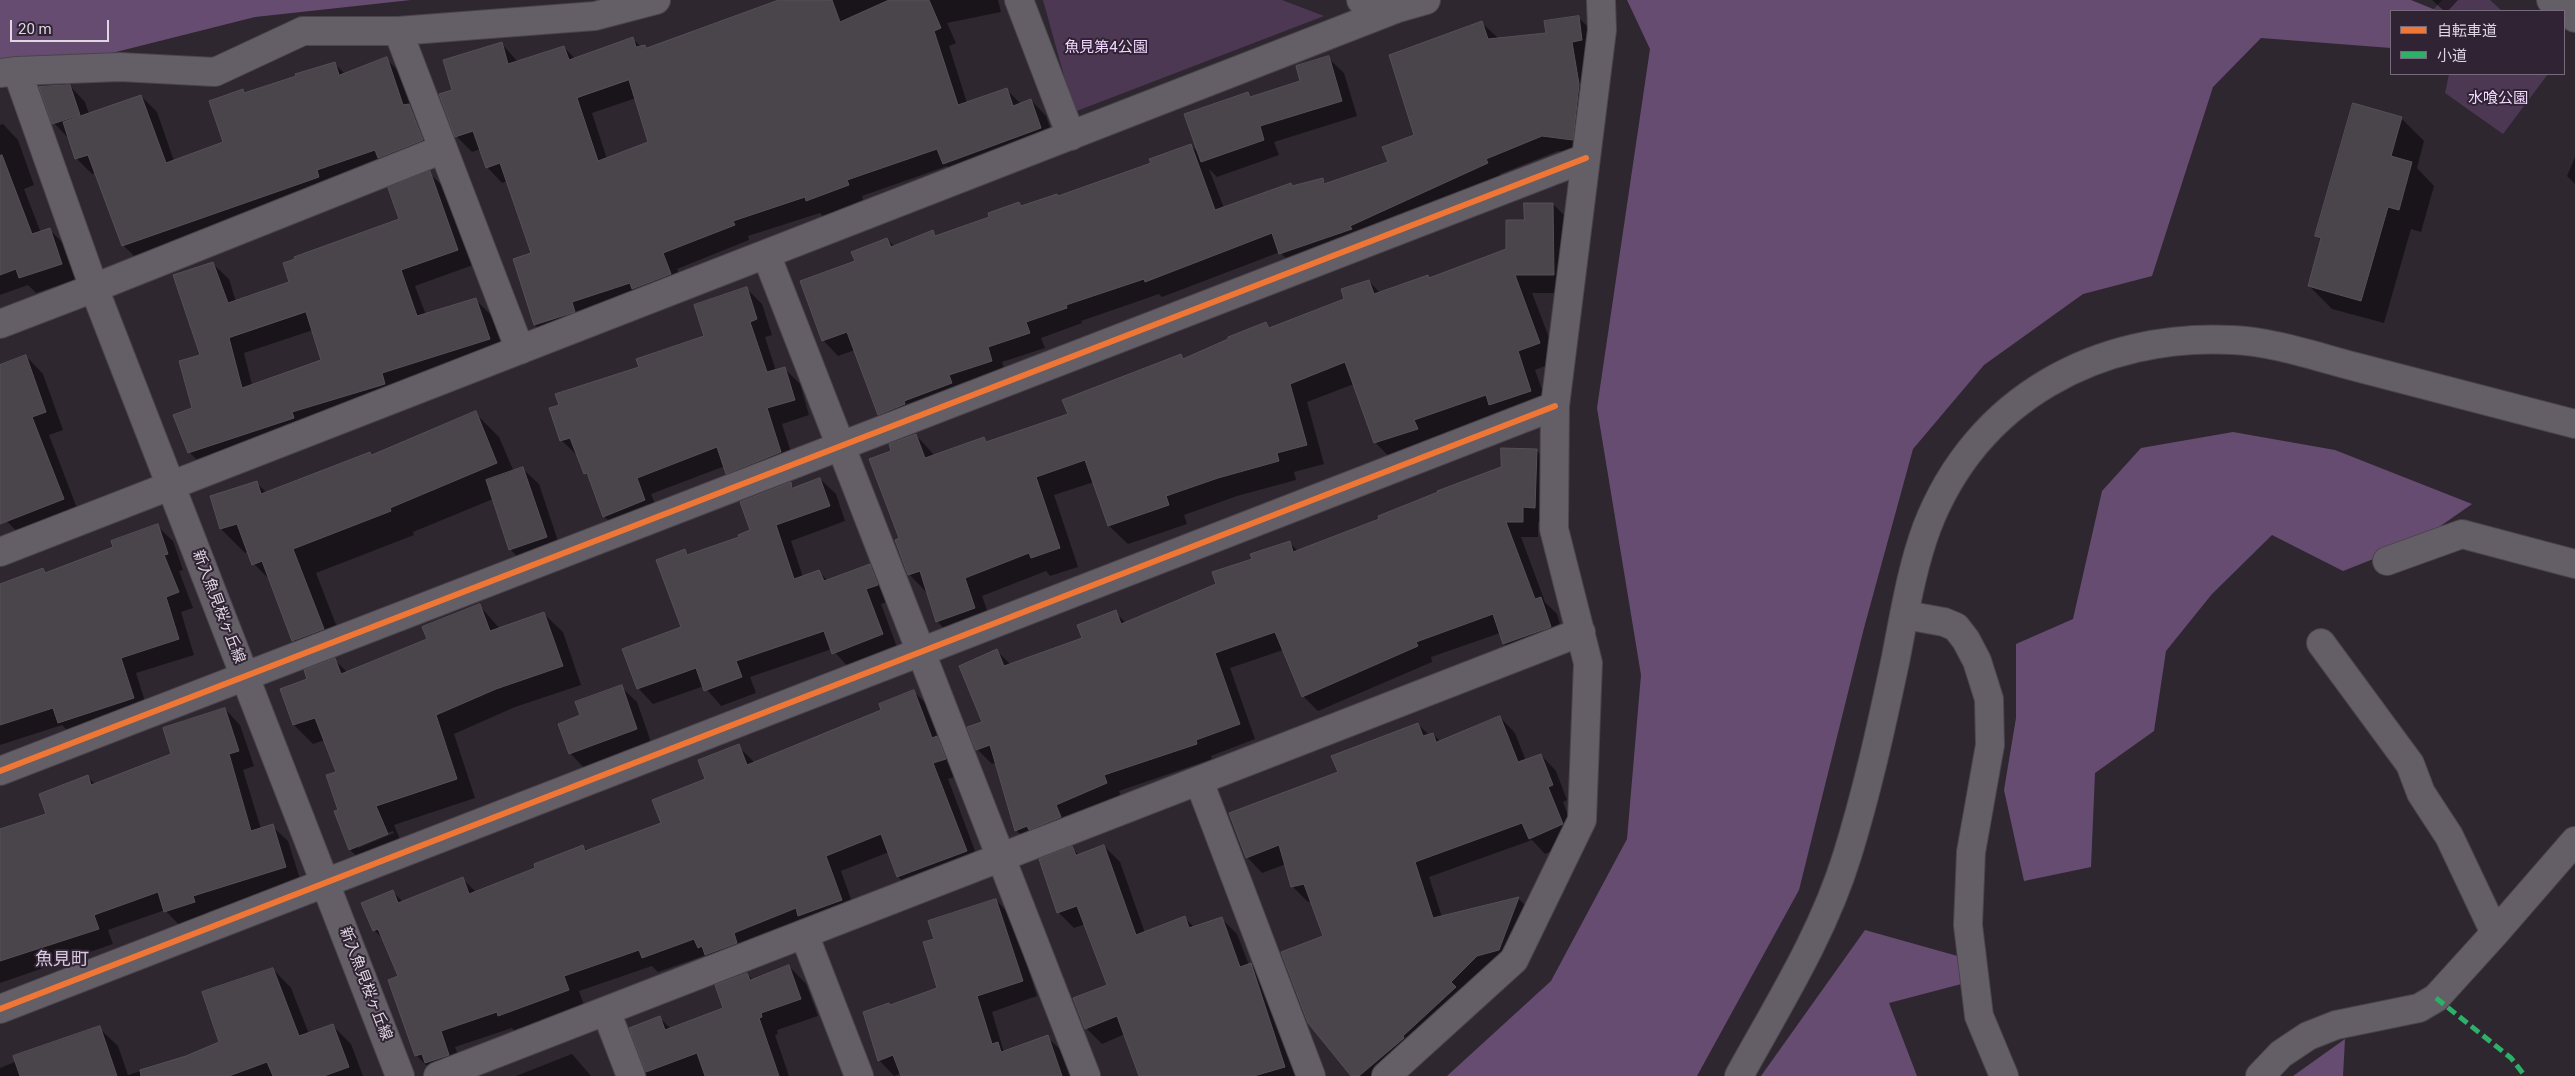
<!DOCTYPE html>
<html>
<head>
<meta charset="utf-8">
<style>
  body { margin:0 }
  #map { position:relative; width:2575px; height:1076px; overflow:hidden; background:#2e2730; font-family:Roboto,"Noto Sans JP",sans-serif }
  canvas { display:block }
  .legend { position:absolute; left:2390px; top:10px; width:175px; height:65px; box-sizing:border-box; background:#2f2334; border:1px solid #756b7a; margin:0; padding:6px 9px; list-style:none; font-size:15px; color:#dfd7e2 }
  .legend li { display:flex; align-items:center; gap:10px; height:25px }
  .legend b { width:25px; border:1px solid #756b7a }
  .scale { position:absolute; left:10px; top:20px; width:99px; height:22px; box-sizing:border-box; border:2px solid #dfd7e2; border-top:0; padding-left:6px; font-size:15px; line-height:18px; white-space:nowrap; color:#dfd7e2; -webkit-text-stroke:4px #2f2334; paint-order:stroke }
</style>
</head>
<body>
<div id="map">
<canvas width="2575" height="1076"></canvas>
<ul class="legend">
<li><b style="height:6px;background:#f07635"></b>自転車道</li>
<li><b style="height:6px;background:#2db169"></b>小道</li>
</ul>
<div class="scale">20 m</div>
</div>
<script>
const g = document.querySelector('canvas').getContext('2d');
g.lineJoin = 'round';
function fill(path, color) { g.fillStyle = color; g.fill(path, 'evenodd'); }
function stroke(path, color, width, dash) { g.strokeStyle = color; g.lineWidth = width; g.lineCap = dash ? 'butt' : 'round'; g.setLineDash(dash || []); g.stroke(path); }
function label(font, color, halo, rows, align = 'center') {
  g.font = font + ' Roboto,"Noto Sans JP",sans-serif'; g.lineWidth = 4; g.setLineDash([]); g.textBaseline = 'middle'; g.strokeStyle = halo; g.fillStyle = color; for (const [text, x, y, turn = 0] of rows) {
    g.save(); g.translate(x, y); g.rotate((+turn || 0) * Math.PI / 180); g.textAlign = isNaN(turn) ? turn : align; if (halo) g.strokeText(text, 0, 0); g.fillText(text, 0, 0); g.restore();
  }
}
const green = new Path2D(`
  M1043 0H1282L1324 16 1074 112Z
  M2442 0H2490L2502 11H2432Z
  M2449 74H2548L2503 134 2445 93Z`);
const forest = new Path2D(`
  M0 0H411L255 17 108 54 0 65Z
  M1627 0H2411L2438 11H2391V48L2261 38 2213 87 2152 276 2083 294 1984 365 1913 449 1864 628 1799 890 1697 1076H1447L1551 981 1627 839 1641 675 1597 408 1650 49Z
  M2233 432 2335 450 2472 504 2419 541 2343 571 2272 535 2212 594 2166 651 2154 731 2095 773 2091 867 2024 881 2004 790 2016 718V644L2073 619 2102 491 2141 448Z
  M1865 930 1961 957 1969 982 1889 1003 1917 1076H1761Z
  M2345 1039 2343 1076H2293Z`);
const shadow = new Path2D(`
  M783 0H998L1001 12 947 23 956 43 949 46 967 103 1007 90 1021 104 1031 100 1046 116 1055 143 959 179 947 166 862 196 863 200 823 216 820 213 748 236 749 240 677 269 686 290 550 340 535 325 533 254 507 181 502 183 487 167 481 149 472 152 456 136 454 91 501 43 518 62 564 47 575 59 633 39 641 47 647 49ZM636 98 650 143 607 159 592 113Z
  M2432 0H2458L2448 11H2444Z
  M1579 18 1594 33 1588 155 1558 151 1500 174 1502 179 1296 269 1280 252 1162 297 1159 294 1081 321 1082 323 1041 338 1045 348 1002 362 1007 377 895 430 880 414 855 350 838 356 823 340 856 262 887 239 895 247 933 232 938 237 991 218 1019 203 1022 207 1058 197 1153 164 1191 145 1199 154 1247 93 1252 97 1301 82 1328 58 1344 73 1357 116 1274 142 1279 155 1217 177 1209 169 1224 208 1291 184 1294 187 1322 180 1327 185 1389 163 1416 136 1482 23 1498 38 1547 35Z
  M386 59 402 74 438 156 139 261 123 245 96 172 92 174 76 158 69 139 54 123 70 86 85 102 89 114 141 96 157 112 174 161 224 143 243 91 246 94 335 64 345 74Z
  M2401 118 2424 141 2417 168 2434 186 2421 232 2411 229 2384 323 2332 309 2309 286 2322 241 2316 236Z
  M3 124 18 140 34 185 24 189 41 233 50 230 65 245 77 279 36 293 28 285 0 295V125Z
  M2575 157V184L2567 176Z
  M429 173 445 188 473 265 415 286 426 315 475 299 491 315 505 354 205 468 189 452 213 264 229 279 236 302 291 283 401 219ZM313 330 323 361 252 385 244 353Z
  M1553 204 1571 222V293H1532L1558 361 1535 370 1549 409 1501 415 1432 438 1435 447 1393 461 1375 442 1354 384 1307 402 1324 464 1294 472 1296 480 1237 496 1184 515 1187 524 1128 544 1109 526 1094 482 1054 495 1078 567 1050 576 1046 571 982 596 993 627 955 640 937 621 927 593 909 574 901 539 893 451 916 435 935 456 984 438 988 443 1069 415 1181 356 1184 359 1266 323 1271 328 1345 299 1369 281 1380 293 1428 276 1430 279 1507 250 1526 221Z
  M747 289 762 304 772 335 765 337 776 371 784 368 800 384 809 415 782 424 796 468 742 488 727 473 725 466 651 494 660 516 620 532 604 516 590 479 585 473 578 456 561 440 640 368 706 336Z
  M26 356 43 374 63 430 49 435 80 516 24 538 0 515V366Z
  M475 413 499 437 514 472 523 469 539 484 562 553 525 565 510 549 493 499 413 532 414 535 316 573 347 653 333 658 348 673 429 640 479 605 500 629 544 614 563 632 581 685 515 707 454 734 475 798 394 825 406 854 369 868 350 850 339 810 338 772 325 740 313 744 294 725 282 689 308 680 319 666 293 641 271 581 254 564 249 551 245 553 221 529 257 483 267 493 369 453 372 456ZM393 831 394 833 358 848V845Z
  M1536 450 1552 466 1550 523 1538 522V537H1521L1545 602 1557 614 1565 642 1519 659 1504 644 1500 633 1431 657 1432 662 1318 711 1303 696 1283 650 1230 668 1255 739 1211 756 1212 759 1119 791 1122 799 1031 846 1016 830 996 763 992 764 977 749 997 651 1011 665 1083 639 1115 612 1126 623 1217 585 1253 560 1289 542 1298 551 1381 520 1502 468Z
  M820 479 836 494 845 521 791 541 803 577 818 571 828 581 869 565 885 581 893 600 881 604 898 650 849 668 832 649 750 677 756 693 721 706 704 686 653 704 638 688 683 628 685 551 690 556 740 538 751 531 790 484 795 488Z
  M157 526 173 541 183 570 179 571 193 608 181 612 194 655 136 673 149 714 75 738 62 725 0 745V587L46 574 115 548Z
  M621 687 637 702 652 745 585 769 570 753 582 716Z
  M914 692 930 707 961 775 948 779 981 867 914 892 898 877 889 852 841 871 857 916 722 970 706 955 658 972 652 966 579 991 584 1005 515 1031 512 1028 455 1047 464 1070 432 1071 416 1055 400 977 384 940 374 930 392 891 403 902 462 878 476 892 537 869 582 846 588 851 663 824 738 746 755 763 883 711Z
  M225 709 240 725 254 766 243 770 261 829 272 826 288 841 301 882 208 912 210 918 181 927 165 910 108 930 113 944 0 983V831L48 815 88 777 95 784 173 755Z
  M1500 717 1515 733 1526 761 1541 755 1556 771 1567 800 1563 802 1577 840 1545 854 1532 840 1429 877 1442 917 1519 899 1534 914 1514 965 1393 1076H1353L1325 937 1312 901 1308 902 1292 886 1286 864 1262 873 1247 857 1340 773 1418 724 1429 735 1433 734 1440 741Z
  M1104 846 1120 862 1145 933 1185 918 1195 928 1221 918 1237 934 1249 965 1251 964 1266 980 1297 1076H1140L1125 1034 1102 1044 1086 1028 1109 986 1085 924 1074 928 1058 912 1072 848 1079 855Z
  M996 900 1011 916 1037 996 992 1012 1003 1049 1006 1052 1047 1037 1063 1052 1071 1076H902L901 1073 894 1076 879 1060 891 1006 939 988 935 939Z
  M789 966 806 984 818 1016 777 1030 778 1034 775 1035 789 1076H647L631 1028 660 1018 671 1029 724 1009 747 974 753 980Z
  M273 969 291 988 309 1034 332 1025 351 1044 363 1076H0V1068L99 1028 118 1046 128 1075 186 1057 221 1043Z
  M572 1054 591 1076H516Z`);
const building = new Path2D(`
  M779 0H832L840 22 889 0H929L941 28 934 31 958 105 1007 88 1013 106 1031 99 1041 128 943 164 937 149 847 180 849 185 806 201 805 197 733 221 735 225 663 253 671 274 632 289 630 283 572 302 575 312 534 325 513 259 531 253 500 163 486 168 473 131 455 137 439 94 452 90 443 60 502 42 508 64 564 46 569 60 633 37 636 47 645 45 646 48ZM629 80 648 142 598 161 577 98Z
  M1579 16 1582 40 1572 42 1579 84 1573 140 1542 136 1486 159 1488 163 1350 226 1352 229 1279 254 1272 233 1145 282 1144 279 1066 305 1067 308 1026 322 1030 333 988 347 992 361 949 375 952 383 904 401 905 404 878 415 847 332 822 341 800 281 855 261 851 252 887 238 891 247 933 230 935 236 989 217 988 213 1019 202 1021 206 1057 194 1058 196 1151 163 1149 159 1191 144 1215 210 1291 183 1292 186 1323 178 1324 184 1388 162 1382 147 1414 135 1389 55 1482 21 1488 39 1546 33 1544 21Z
  M1329 56 1342 101 1260 126 1264 140 1201 162 1184 114 1248 92 1250 97 1300 81 1296 66Z
  M387 57 403 105 409 104 423 140 378 158 375 150 317 170 319 177 122 246 88 155 75 159 63 122 141 95 166 163 223 142 209 101 243 89 244 93 296 76 295 74 335 62 339 75Z
  M70 85 80 115 52 124 39 87Z
  M2353 103 2402 117 2391 156 2412 162 2399 210 2388 207 2361 301 2308 286 2321 238 2315 236Z
  M2 155 32 234 50 228 62 264 19 278 16 269 0 275V156Z
  M430 171 458 250 401 270 417 316 476 298 490 339 382 373 385 384 292 412 294 418 188 453 173 415 192 408 179 361 200 355 173 275 213 262 228 303 289 282 283 263 295 259 294 257 399 219 388 188ZM306 312 321 360 242 388 229 338Z
  M1524 203H1553L1554 275H1515L1540 343 1518 351 1531 391 1489 405 1486 395 1414 420 1418 429 1374 443 1345 362 1290 384 1307 445 1277 453 1279 461 1218 478 1166 496 1169 505 1108 526 1085 460 1036 477 1060 548 1031 558 1029 553 965 578 975 608 936 622 920 571 908 575 895 540 899 538 869 459 891 451 889 444 916 434 925 458 984 437 986 442 1068 414 1062 400 1181 354 1183 359 1228 339V337L1266 322 1269 328 1344 299 1341 289 1369 280 1374 294 1428 275 1429 278 1506 249V220H1524Z
  M747 287 757 319 750 322 767 372 785 367 795 400 767 408 781 452 726 474 717 447 637 478 645 500 603 517 587 473 584 474 570 438 560 441 549 408 559 405 555 394 639 367 636 359 704 336 694 305Z
  M26 355 46 412 32 417 64 499 0 524V365Z
  M476 411 497 463 390 508 391 511 293 549 324 629 292 641 262 561 252 565 237 524 220 529 210 496 257 481 261 494 370 452 371 455Z
  M1501 448 1537 449 1535 508 1523 507V522H1506L1535 599 1541 597 1551 627 1503 644 1493 614 1416 642 1418 646 1302 697 1275 632 1215 653 1240 724 1196 740 1197 744 1104 775 1107 783 1056 805 1061 817 1029 830 1027 826 1015 831 990 745 976 750 967 727 982 722 959 666 997 649 1004 666 1082 638 1077 625 1116 610 1121 624 1216 584 1212 572 1252 559 1250 554 1290 541 1293 552 1379 519 1378 516 1438 492 1437 491 1501 467Z
  M523 467 547 537 509 550 486 480Z
  M820 478 830 506 776 525 794 579 819 570 824 581 870 564 878 585 866 589 883 634 832 654 824 631 736 661 742 677 704 691 696 668 637 689 622 649 681 627 656 560 685 549 687 555 739 537 738 535 750 530 740 502 791 482 792 488Z
  M158 524 168 554 164 555 179 592 166 597 179 639 121 658 134 698 58 723 53 708 0 725V584L43 568 45 573 113 547 111 541Z
  M480 604 490 631 544 612 563 666 496 689 436 715 457 779 376 806 388 834 349 850 334 811 338 810 326 775 336 772 315 718 293 725 280 689 307 679 304 670 335 658 341 674 427 639 422 627Z
  M622 685 637 729 569 754 558 724 580 715 575 702Z
  M914 690 932 738 937 736 946 759 933 763 967 851 897 877 881 834 826 856 842 900 798 916 796 908 734 933 737 943 705 955 702 946 698 948 694 939 642 958 639 950 564 976 569 990 498 1016 497 1012 441 1031 449 1055 425 1063 422 1054 415 1056 388 980 398 976 378 929 373 931 361 903 393 890 398 903 463 877 469 894 535 868 534 864 583 845 585 851 661 823 652 800 705 779 698 760 739 744 747 765 881 710 879 704Z
  M225 708 239 751 229 754 251 831 273 824 286 867 193 896 195 902 164 912 158 892 94 915 99 929 0 961V829L46 814 39 794 88 775 91 785 171 754 163 728Z
  M1500 716 1518 762 1541 754 1553 785 1548 787 1563 824 1529 839 1522 823 1415 862 1433 918 1519 897 1499 950 1477 956 1451 982 1456 987 1403 1036 1404 1038 1359 1076H1351L1308 1023 1281 952 1323 936 1304 884 1291 887 1279 845 1246 858 1229 813 1338 772 1331 756 1418 723 1423 736 1433 733 1436 742Z
  M1104 845 1136 935 1185 916 1189 928 1222 917 1240 967 1251 963 1285 1067 1254 1076H1139L1117 1016 1085 1029 1073 998 1107 985 1077 906 1057 913 1039 859 1072 846 1076 855Z
  M996 899 1023 981 977 996 992 1044 998 1042 1001 1052 1048 1035 1062 1076H901L893 1055 878 1061 863 1012 889 1003 890 1005 937 988 923 942 934 939 928 921Z
  M789 965 801 999 761 1013 762 1017 759 1018 779 1076H705L697 1053 646 1072 629 1028 660 1016 665 1030 723 1008 715 985 747 973 750 980Z
  M273 968 299 1036 333 1024 349 1067 324 1076H273L267 1062 229 1076H141L140 1070 186 1056 219 1042 202 992Z
  M100 1026 117 1076H20L13 1056Z`);
const street = new Path2D(`
  M1019 0 1071 136
  M1361 0 1398 8
  M398 31 520 350
  M17 71 120 67 215 72 303 31H398L595 16 656 0
  M0 73 17 71 94 288 443 149
  M766 254 1086 1076
  M0 552 1398 8 1426 0
  M2387 561 2462 534 2575 564
  M1905 615 1944 622 1956 627 1966 640 1977 661 1989 699 1990 745 1971 852 1968 925 1979 1016 2004 1076
  M2321 643 2410 764 2421 793 2449 836 2495 933
  M0 771 1586 158
  M1199 781 1311 1076
  M804 934 859 1076
  M606 1011 631 1076
  M438 1076 1581 632
  M1386 1076 1514 960 1582 820 1588 663 1554 529 1555 406 1602 30 1601 0
  M2260 1076 2281 1054 2308 1036 2336 1025 2419 1008 2436 998 2495 933 2575 841`);
const secondary = new Path2D(`
  M2551 0 2575 18
  M0 324 94 288 400 1076
  M0 1009 1555 406
  M1739 1076C1778 1005 1823 934 1847 856 1867 792 1881 728 1895 662 1904 617 1911 570 1927 527 1977 398 2099 333 2233 340 2275 342 2317 357 2356 367 2429 386 2502 405 2575 424`);
const quiet = new Path2D(`
  M2436 998 2511 1058 2525 1076`);
const cycleway = new Path2D(`
  M0 771 1586 158
  M0 1009 1555 406`);
const parkNames = [
  ["魚見第4公園",1106,48],
  ["水喰公園",2498,99]
];
const streetNames = [
  ["新入魚見桜ヶ丘線",218,607,69],
  ["新入魚見桜ヶ丘線",365,984,69]
];
const quarterNames = [
  ["魚見町",62,960]
];
fill(green, '#4d3854');
fill(forest, '#674c72');
fill(shadow, '#0007');
fill(building, '#4a444b');
stroke(building, '#554f57', 1);
stroke(street, '#4a444c', 30);
stroke(secondary, '#4a444c', 30);
stroke(street, '#645e66', 28);
stroke(secondary, '#645e66', 28);
stroke(quiet, '#2db169', 5, [10, 5]);
stroke(cycleway, '#f07635', 6);
label('15px', '#f3d6ff', '#2f2334', parkNames);
label('15px', '#dfd7e2', '#2f2334', streetNames);
label('18px', '#d9c9df', '#2f2334', quarterNames);
</script>
</body>
</html>
